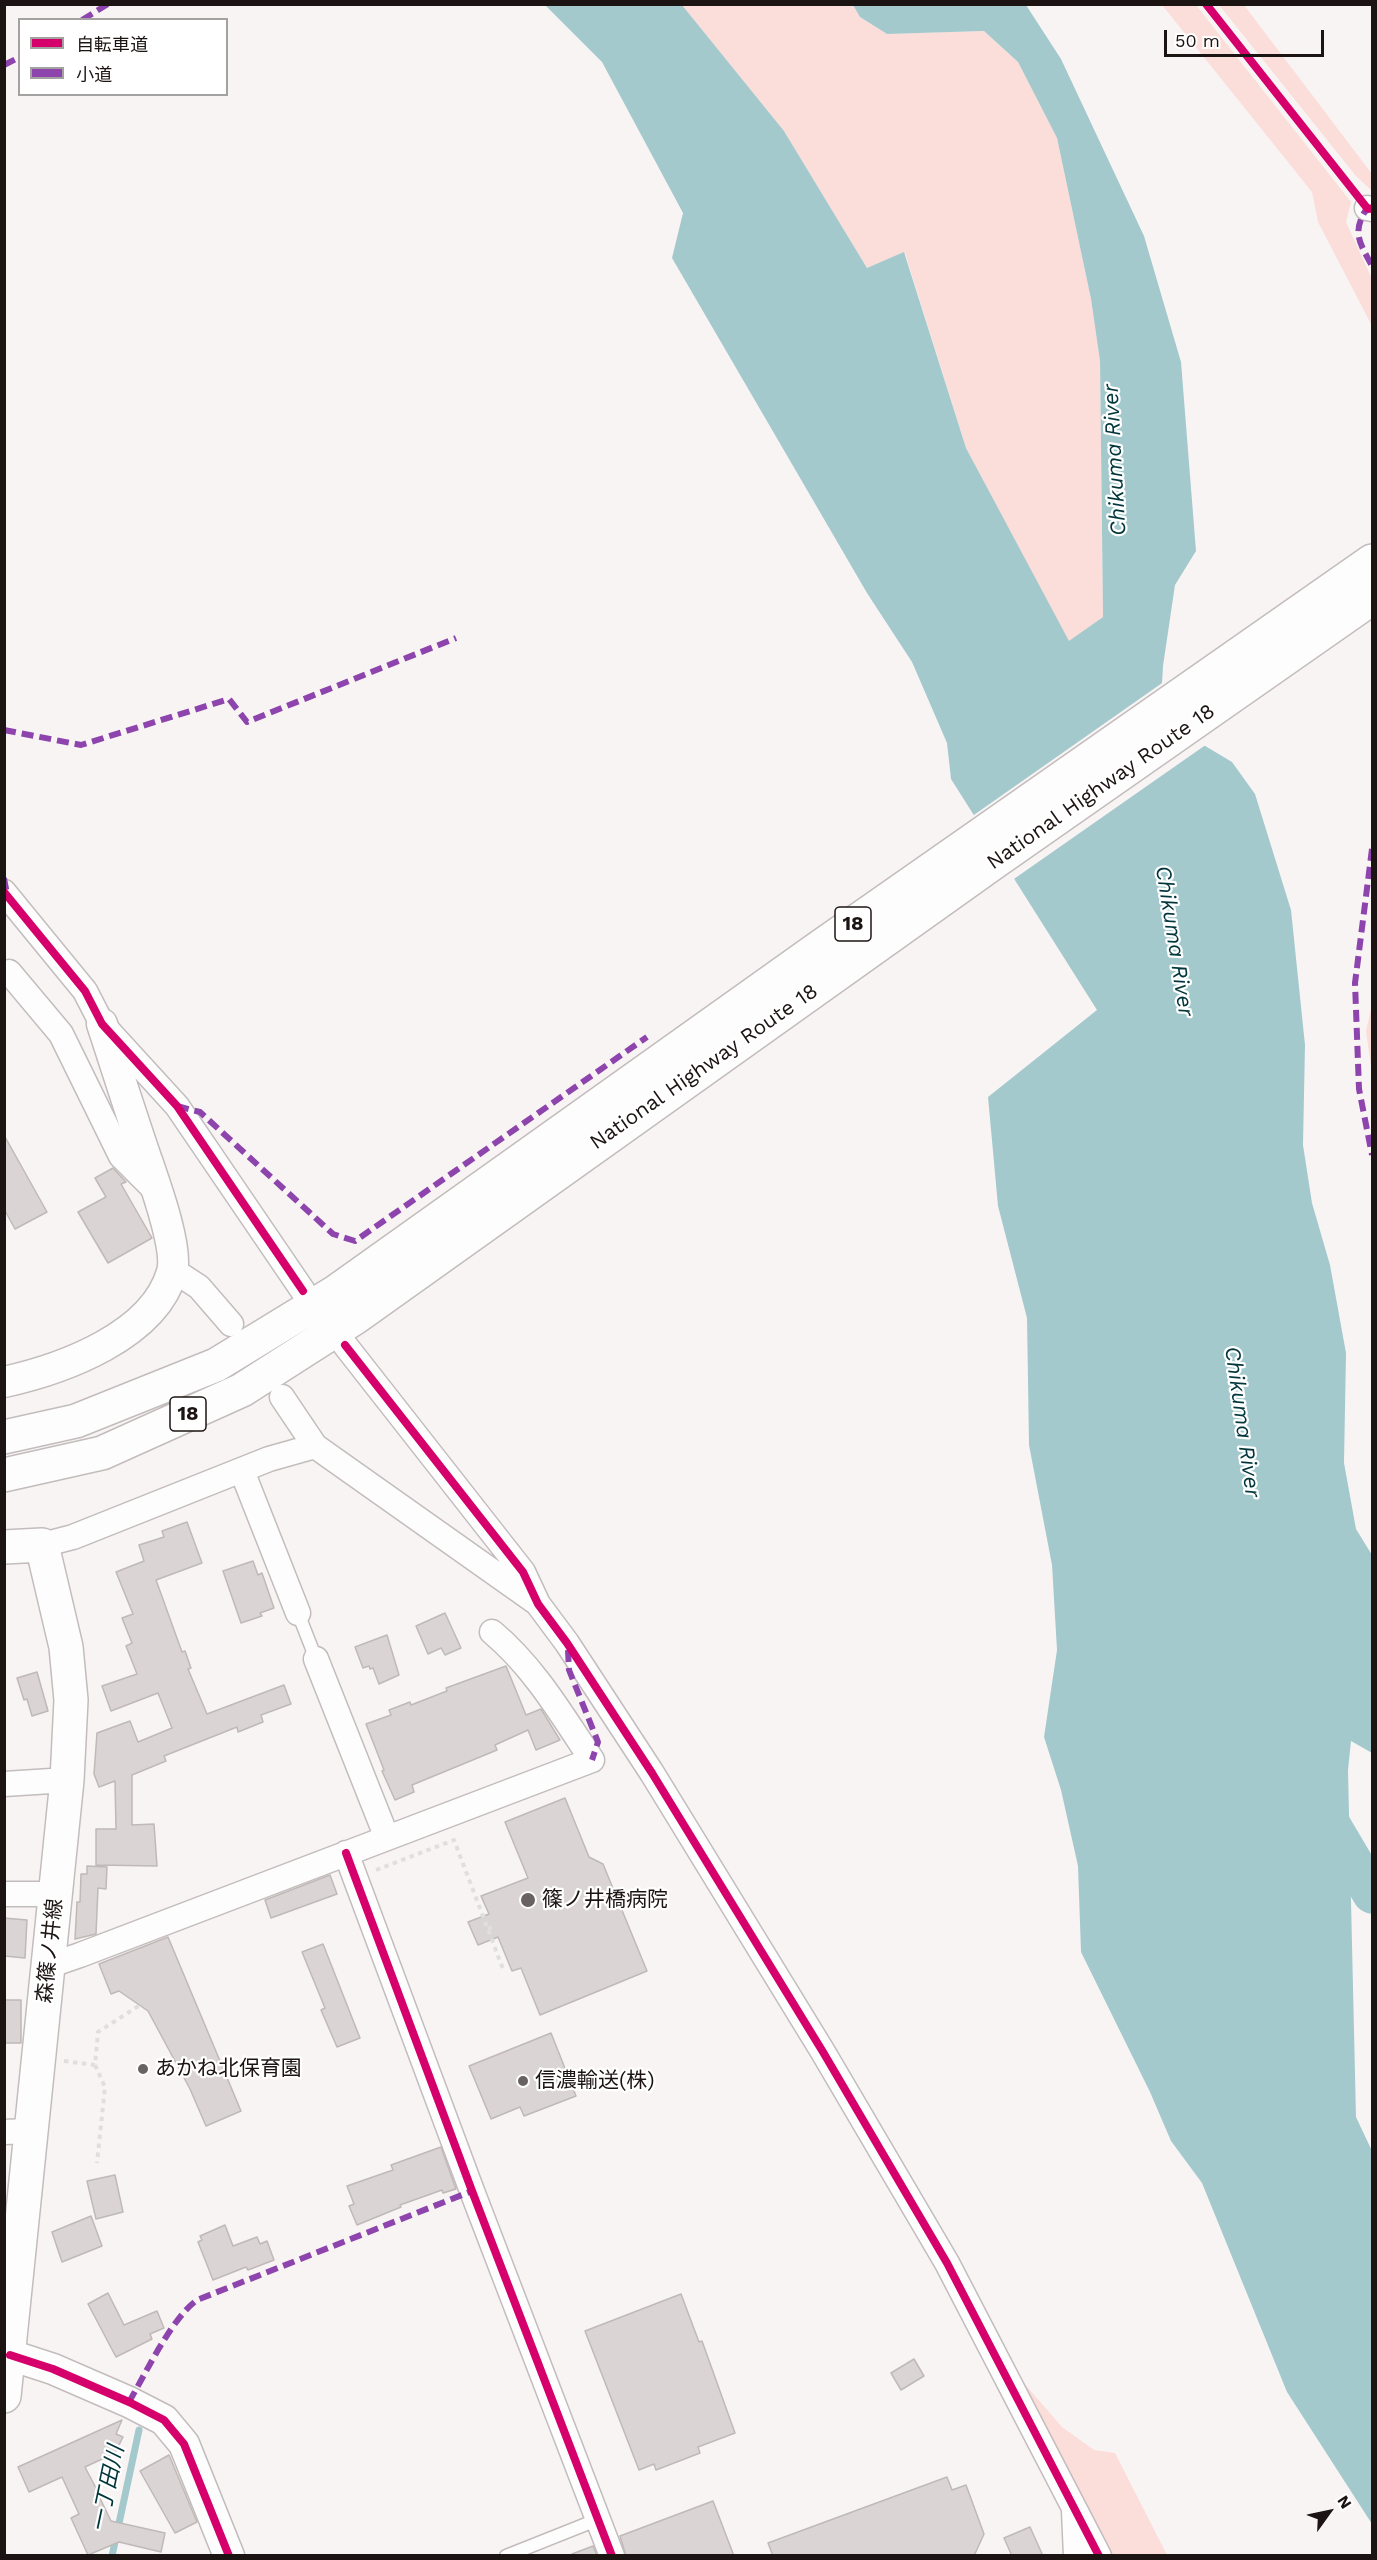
<!DOCTYPE html>
<html>
<head>
<meta charset="utf-8">
<style>
  body { margin:0 }
  #map { position:relative; width:1377px; height:2560px; overflow:hidden; background:#f9f4f4; font-family:"Work Sans","Noto Sans JP",sans-serif }
  canvas { display:block }
  .frame { position:absolute; inset:0; border:6px solid #1c1413; pointer-events:none }
  .legend { position:absolute; left:18px; top:18px; width:210px; height:78px; box-sizing:border-box; background:#fff; border:2px solid #a4a1a1; margin:0; padding:8px 10px; list-style:none; font-size:18px; color:#1c1413 }
  .legend li { display:flex; align-items:center; gap:12px; height:30px }
  .legend b { width:30px; border:2px solid #a4a1a1 }
  .north { position:absolute; left:1299px; top:2482px; width:60px; height:60px; -webkit-text-stroke:4px #fff; paint-order:stroke; rotate:57deg; font-size:16px; font-weight:700; line-height:24px; text-align:center; color:#1c1413 }
  .north::after { content:''; display:block; margin:auto; width:21px; height:27px; background:#1c1413; clip-path:polygon(50% 0,100% 100%,50% 72%,0 100%) }
  .scale { position:absolute; left:1164px; top:30px; width:160px; height:27px; box-sizing:border-box; border:3px solid #1c1413; border-top:0; padding-left:8px; font-size:18px; line-height:21px; white-space:nowrap; color:#1c1413; -webkit-text-stroke:4px #fff; paint-order:stroke }
</style>
</head>
<body>
<div id="map">
<canvas width="1377" height="2560"></canvas>
<div class="frame"></div>
<ul class="legend">
<li><b style="height:8px;background:#d6006c"></b>自転車道</li>
<li><b style="height:8px;background:#8e44ad"></b>小道</li>
</ul>
<div class="north">N</div>
<div class="scale">50 m</div>
</div>
<script>
const g = document.querySelector('canvas').getContext('2d');
g.lineJoin = 'round';
function fill(path, color) { g.fillStyle = color; g.fill(path, 'evenodd'); }
function stroke(path, color, width, dash) { g.strokeStyle = color; g.lineWidth = width; g.lineCap = dash ? 'butt' : 'round'; g.setLineDash(dash || []); g.stroke(path); }
function label(font, color, halo, rows, align = 'center') {
  g.font = font + ' "Work Sans","Noto Sans JP",sans-serif'; g.lineWidth = 4.5; g.setLineDash([]); g.textBaseline = 'middle'; g.strokeStyle = halo; g.fillStyle = color; for (const [text, x, y, turn = 0] of rows) {
    g.save(); g.translate(x, y); g.rotate((+turn || 0) * Math.PI / 180); g.textAlign = isNaN(turn) ? turn : align; if (halo) g.strokeText(text, 0, 0); g.fillText(text, 0, 0); g.restore();
  }
}
const green = new Path2D(`
  M682 5H853L860 17 887 34 984 31 1018 62 1057 138 1091 299 1100 361 1103 617 1069 642 966 448 905 253 867 268 784 131Z
  M1162 5H1196L1351 202 1346 222 1372 279V326L1318 222 1312 192Z
  M1219 5H1244L1372 174V191L1356 176Z
  M1372 1005V1073L1366 1031Z
  M1022 2381 1062 2427 1094 2450 1115 2453 1167 2555H1112Z`);
const water = new Path2D(`
  M545 5H682L784 131 867 268 904 252 966 448 1069 641 1103 617 1100 361 1091 299 1057 138 1018 62 984 31 887 34 860 17 853 5H1026L1061 59 1144 236 1181 362 1196 551 1175 585 1163 666 1160 719 1232 762 1255 794 1291 910 1305 1045 1303 1145 1312 1203 1330 1265 1346 1353 1344 1463 1356 1529 1372 1555V1753L1351 1741 1348 1770 1356 2117 1372 2151V2524L1287 2392 1202 2183 1171 2141 1150 2092 1081 1952 1078 1866 1061 1790 1044 1737 1057 1650 1052 1565 1029 1445 1027 1318 998 1206 988 1097 1097 1010 951 779 947 743 912 662 867 593 672 258 683 213 602 62Z`);
const pier = new Path2D(`
  M1165 681 1163 717 1207 744 1011 881 971 817Z`);
const stream = new Path2D(`
  M112 2556 139 2430`);
const river = new Path2D(`
  M1323 1811 1372 1894`);
const building = new Path2D(`
  M4 1135 47 1212 15 1229 4 1209Z
  M113 1168 126 1182 121 1184 152 1238 108 1263 78 1212 106 1197 95 1178Z
  M187 1522 202 1563 156 1580 182 1652 185 1651 191 1668 188 1669 207 1714 284 1685 291 1704 261 1715 263 1722 238 1732 237 1727 164 1756 166 1761 132 1775V1825L154 1824 157 1866 96 1865V1829H116L115 1781 99 1787 94 1774 97 1733 130 1721 138 1742 172 1728 158 1693 111 1711 102 1686 137 1674 126 1646 132 1643 122 1618 133 1614 116 1572 144 1561 139 1545 164 1537 162 1531Z
  M253 1561 258 1575 262 1573 274 1608 260 1613 262 1616 241 1623 223 1571Z
  M445 1613 461 1648 445 1655 441 1648 428 1654 416 1626Z
  M387 1635 399 1675 379 1684 373 1668 370 1669 369 1666 363 1668 355 1647Z
  M506 1666 526 1715 541 1709 560 1740 536 1750 528 1730 495 1745 497 1750 412 1785 414 1792 395 1800 382 1771 384 1770 366 1724 391 1715 389 1710 410 1702 411 1705 447 1691 446 1688Z
  M37 1672 48 1711 32 1716 27 1699 24 1700 17 1678Z
  M565 1798 589 1857 603 1864 647 1971 540 2015 521 1968 512 1971 498 1937 478 1945 468 1922 489 1914 481 1896 528 1878 505 1822Z
  M87 1866 107 1867 106 1889 98 1888 96 1934 75 1939 77 1902H80L81 1874H87Z
  M330 1875 337 1894 271 1918 265 1900Z
  M4 1918 27 1920 25 1958 4 1956Z
  M168 1937 241 2111 206 2126 190 2089 148 2011 119 1991 111 1994 99 1964Z
  M323 1944 360 2038 337 2047 321 2010 325 2008 302 1952Z
  M4 2000H21V2043H4Z
  M551 2033 576 2096 524 2116 520 2107 491 2119 469 2066Z
  M441 2147 456 2189 443 2193 442 2190 400 2205 401 2207 357 2225 349 2206 354 2204 347 2186 393 2170 391 2165Z
  M115 2175 123 2212 96 2219 87 2181Z
  M91 2216 102 2246 62 2262 52 2232Z
  M225 2225 233 2246 257 2237 260 2244 267 2241 274 2260 248 2270 246 2267 213 2280 198 2242 202 2240 200 2236Z
  M108 2293 124 2325 157 2311 164 2328 150 2334 152 2339 116 2357 88 2304Z
  M681 2294 699 2342 702 2341 735 2433 698 2447 700 2453 656 2470 654 2464 639 2470 585 2331Z
  M914 2359 924 2376 901 2390 891 2373Z
  M122 2420 116 2434 123 2437 115 2453 85 2467 97 2490 94 2496 98 2494 111 2521 165 2533 161 2552 119 2542 88 2555 71 2518 79 2514 62 2477 29 2492 18 2467Z
  M169 2455 197 2522 175 2533 140 2471Z
  M947 2477 952 2490 966 2485 984 2534 974 2556H773L768 2543Z
  M713 2501 734 2556H626L620 2536Z
  M1030 2527 1043 2556H1012L1004 2538Z
  M593 2546 597 2556H573L572 2554Z`);
const path = new Path2D(`
  M376 1870 454 1840 503 1969
  M488 1929 494 1926
  M64 2061 95 2065 98 2032 140 2005
  M95 2065 105 2087 97 2163`);
const service = new Path2D(`
  M298 1613 316 1659
  M506 2556 599 2519`);
const minor = new Path2D(`
  M1367 208 1372 209
  M4 892 85 991 102 1024 177 1106 303 1291
  M4 975 9 972 61 1034 121 1156 157 1192
  M173 1270 199 1287 231 1324
  M345 1345 523 1572 538 1604 567 1643 652 1773 823 2052 947 2263 1099 2556
  M282 1397 315 1446 537 1603
  M242 1471 298 1613
  M42 1545 73 1537 269 1459 315 1446
  M316 1659 387 1838
  M4 1784 67 1780
  M346 1853 472 2191 612 2556
  M4 1894H56
  M48 1966 80 1955 592 1760C562 1715 534 1667 492 1632
  M4 2132 31 2131
  M1074 2511 1076 2556`);
const tertiary = new Path2D(`
  M4 1382C63 1369 154 1336 172 1272 179 1247 152 1176 143 1149 129 1108 116 1066 102 1024
  M10 2355 53 2369 129 2402 164 2420 184 2444 229 2556`);
const secondary = new Path2D(`
  M4 1547 42 1545 66 1647 71 1700 67 1780 4 2396`);
const trunk = new Path2D(`
  M4 1437 76 1421 216 1365 337 1291 820 947 1372 561
  M4 1475 102 1453 242 1390 356 1317 993 863 1372 598`);
const quiet = new Path2D(`
  M82 20 108 4
  M4 65 20 57
  M1370 212 1367 208C1351 233 1360 243 1372 266
  M4 730 81 745 229 699 247 722 456 638
  M1372 849 1355 983 1359 1089 1372 1155
  M4 878 7 894
  M177 1106 200 1112 333 1234 355 1241 647 1037
  M568 1650 569 1670 598 1742 592 1760
  M129 2402C146 2373 171 2319 197 2300L472 2191`);
const cycleway = new Path2D(`
  M1206 4 1367 208 1372 209
  M4 892 85 991 102 1024 177 1106 303 1291
  M345 1345 523 1572 538 1604 567 1643 652 1773 823 2052 947 2263 1099 2556
  M346 1853 472 2191 612 2556
  M10 2355 53 2369 129 2402 164 2420 184 2444 229 2556`);
const markers = [
  [528,1900,8,"#696262"],
  [143,2069,6,"#696262"],
  [523,2081,6,"#696262"]
];
const shields = [
  [853,924,36],
  [188,1414,36]
];
const shieldNames = [
  ["18",853,924],
  ["18",188,1414]
];
const streetNames = [
  ["National Highway Route 18",1101,787,-35],
  ["National Highway Route 18",704,1067,-35],
  ["森篠ノ井線",50,1951,-84]
];
const poiNames = [
  ["篠ノ井橋病院",542,1900],
  ["あかね北保育園",155,2069],
  ["信濃輸送(株)",535,2081]
];
const waterNames = [
  ["Chikuma River",1115,460,-93],
  ["Chikuma River",1174,941,81],
  ["Chikuma River",1242,1422,82],
  ["一丁田川",108,2489,-78]
];
fill(green, '#fbddd9');
fill(water, '#a4c9cd');
fill(pier, '#f9f4f4');
stroke(stream, '#a4c9cd', 7);
stroke(river, '#a4c9cd', 39);
fill(building, '#dbd4d4');
stroke(building, '#bfb9b8', 1.5);
stroke(service, '#c3bcbc', 15);
stroke(minor, '#c3bcbc', 27);
stroke(tertiary, '#c3bcbc', 33);
stroke(secondary, '#c3bcbc', 36);
stroke(trunk, '#c3bcbc', 36);
stroke(path, '#e0dede', 4, [4.5, 4.5]);
stroke(service, '#fefdfd', 12);
stroke(minor, '#fefdfd', 24);
stroke(tertiary, '#fefdfd', 30);
stroke(secondary, '#fefdfd', 33);
stroke(trunk, '#fefdfd', 33);
stroke(quiet, '#8e44ad', 6, [12, 6]);
stroke(cycleway, '#d6006c', 8);
for (const [x, y, r, color] of markers) { const dot = new Path2D(); dot.arc(x, y, r, 0, 2 * Math.PI); g.fillStyle = color; g.fill(dot); stroke(dot, '#fff', 2); }
for (const [x, y, w] of shields) { const box = new Path2D(); box.roundRect(x - w / 2, y - 17, w, 34, 4.5); g.fillStyle = '#fff'; g.fill(box); stroke(box, '#1c1413', 1.5); }
label('bold 20px', '#1c1413', null, shieldNames);
label('21px', '#1c1413', '#fff', streetNames);
label('21px', '#1c1413', '#fff', poiNames, 'left');
label('italic 22px', '#00363b', '#fff', waterNames);
</script>
</body>
</html>
